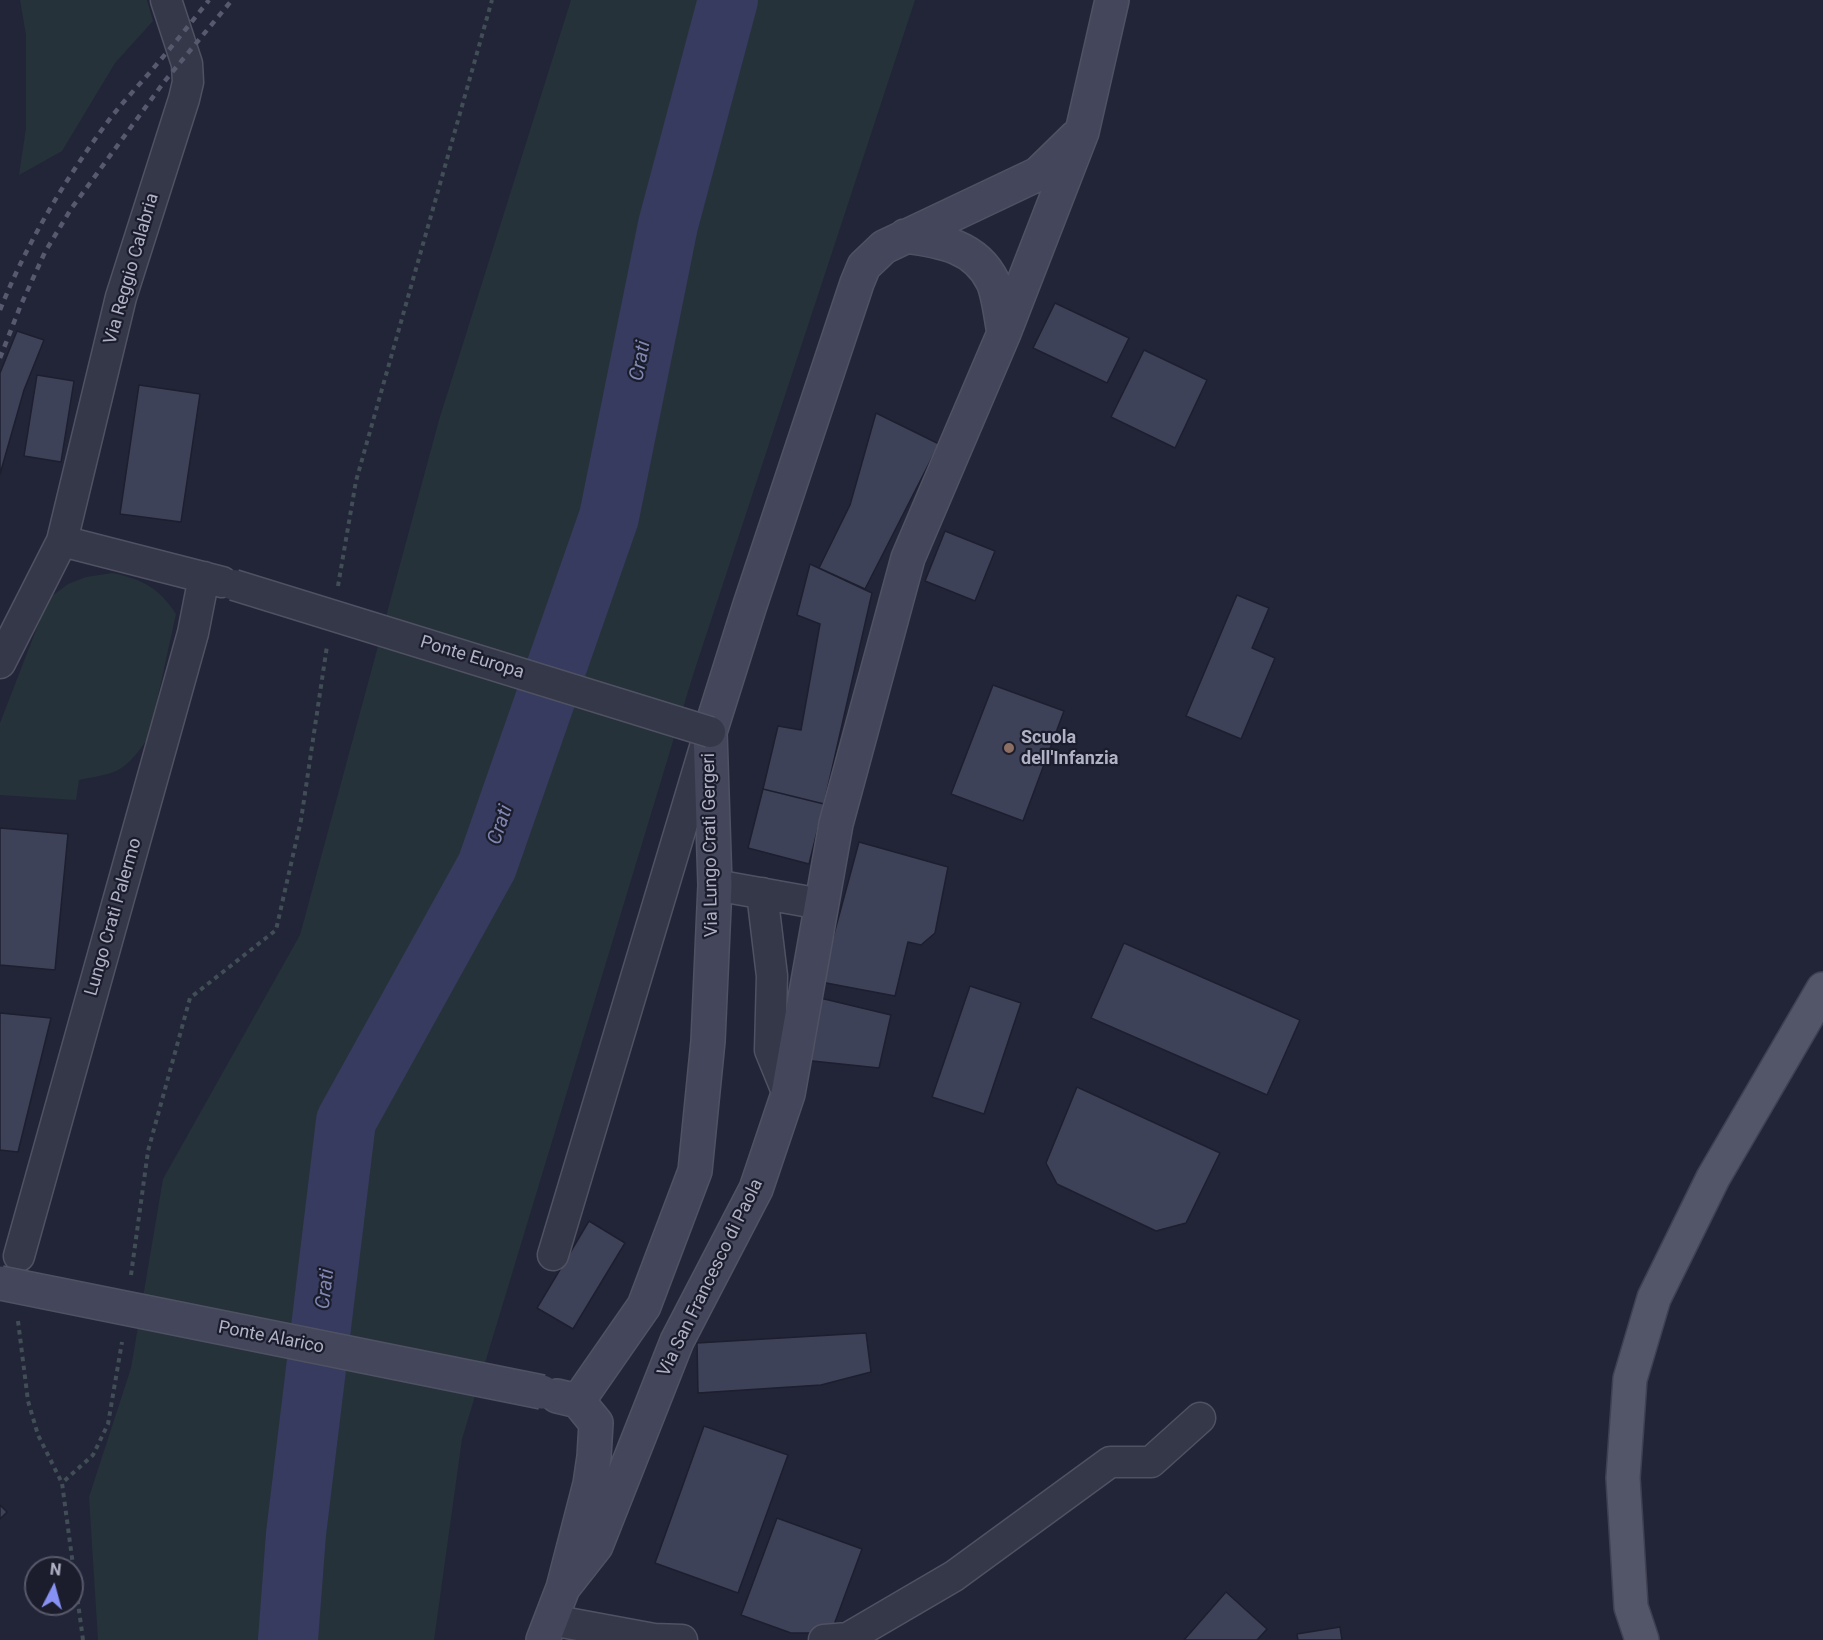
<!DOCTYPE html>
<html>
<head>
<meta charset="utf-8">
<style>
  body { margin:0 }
  #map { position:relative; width:1823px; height:1640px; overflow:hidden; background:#222538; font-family:Roboto,sans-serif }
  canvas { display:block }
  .north { position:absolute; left:24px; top:1556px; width:60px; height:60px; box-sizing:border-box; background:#1b1d2d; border:2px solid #57596a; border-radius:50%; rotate:6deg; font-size:16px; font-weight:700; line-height:24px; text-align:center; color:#b0b2c5 }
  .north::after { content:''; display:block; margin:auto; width:21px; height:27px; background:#8791f3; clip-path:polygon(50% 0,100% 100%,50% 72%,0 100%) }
</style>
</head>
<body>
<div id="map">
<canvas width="1823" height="1640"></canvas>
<div class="north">N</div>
</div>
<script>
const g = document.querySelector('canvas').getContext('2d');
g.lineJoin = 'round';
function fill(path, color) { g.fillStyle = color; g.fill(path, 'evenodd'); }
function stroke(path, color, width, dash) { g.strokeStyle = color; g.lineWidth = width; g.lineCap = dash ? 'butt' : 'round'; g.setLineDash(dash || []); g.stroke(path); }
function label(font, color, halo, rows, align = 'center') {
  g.font = font + ' Roboto,sans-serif'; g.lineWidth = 4.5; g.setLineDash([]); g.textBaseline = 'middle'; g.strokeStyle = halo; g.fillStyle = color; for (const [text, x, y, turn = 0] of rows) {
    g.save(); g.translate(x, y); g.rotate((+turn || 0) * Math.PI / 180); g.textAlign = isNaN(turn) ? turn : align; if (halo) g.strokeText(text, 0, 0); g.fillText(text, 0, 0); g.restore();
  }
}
const green = new Path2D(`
  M20 0H147L153 21 115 63 62 151 19 175 26 128V35Z
  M571 0H915L693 675 462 1439 434 1640H98L89 1497 131 1368 163 1179 300 935 439 420Z
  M113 573C144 580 159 588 176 614L149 737C140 749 130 765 116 771 105 776 91 777 79 780L76 800 0 795V723L48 599 68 584 86 577Z`);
const river = new Path2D(`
  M288 1640 296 1534 346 1121 487 866 609 517 668 225 728 0`);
const building = new Path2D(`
  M1055 303 1129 338 1107 383 1033 348Z
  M17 331 44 340 24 390 0 474V373Z
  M1144 350 1207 380 1175 448 1111 417Z
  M37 375 74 381 61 462 24 456Z
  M139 385 200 394 181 522 120 514Z
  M876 413 939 444 865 589 819 568 850 505Z
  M945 531 995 551 975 601 925 581Z
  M810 564 872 593 824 804 763 789 778 726 801 730 820 624 797 615Z
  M1237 595 1269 608 1252 648 1275 658 1241 739 1186 716Z
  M993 685 1064 711 1023 821 951 794Z
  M763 789 824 804 809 864 748 848Z
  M0 828 68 834 55 970 0 965Z
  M859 842 948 867 935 933 921 945 908 942 895 996 821 982Z
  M1124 943 1300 1020 1267 1095 1091 1018Z
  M970 986 1021 1003 984 1114 932 1097Z
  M816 997 891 1015 879 1068 803 1060Z
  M0 1013 51 1018 18 1152 0 1150Z
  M1077 1087 1220 1153 1186 1223 1156 1231 1057 1184 1046 1163Z
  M589 1221 625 1243 573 1329 537 1308Z
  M866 1333 871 1372 821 1385 698 1393 697 1343Z
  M704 1426 788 1455 738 1593 655 1563Z
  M0 1505 7 1512 0 1519Z
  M777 1518 862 1549 831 1633H791L741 1615Z
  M1226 1592 1267 1629 1257 1640H1184Z
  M1340 1627 1342 1640H1298L1297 1634Z`);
const path = new Path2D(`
  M338 586 356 481 492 0
  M131 1275 148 1151 190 998 276 930 301 820 327 646
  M18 1321 28 1401 38 1435 62 1483
  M83 1640 62 1483 93 1455 108 1424 122 1342`);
const street = new Path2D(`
  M62 541 222 582
  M0 663 62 541 121 297 184 99 188 82 187 64 166 0
  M715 885 821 904
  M762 893 772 976 770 1050 788 1094
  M553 1255 706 744
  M19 1256 193 633 204 577
  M551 1620 654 1639 682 1640
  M824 1640 848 1638 954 1576 1110 1462H1151L1200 1418`);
const secondary = new Path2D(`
  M905 236C941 241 976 246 993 282 999 296 1001 318 1004 333
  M578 1401 644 1306 695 1171 708 1041 715 885 710 732 749 608 857 283 864 266 884 247 1038 174 1076 137
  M563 1588 596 1546 677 1341 756 1189 788 1094 836 824 908 558 1004 333 1082 132 1112 0
  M543 1640 563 1588 590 1484 594 1457 596 1423 578 1401 557 1396`);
const primary = new Path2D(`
  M1642 1640 1631 1607 1623 1478 1630 1379 1654 1298 1713 1178 1823 989`);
const rail = new Path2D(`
  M0 310C28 240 67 176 112 116 124 101 138 86 151 71 171 48 190 24 209 0
  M0 358 20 307 45 252 71 209 164 82 232 0`);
const streetBridge = new Path2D(`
  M234 585 710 732`);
const secondaryBridge = new Path2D(`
  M0 1283 542 1392`);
const markers = [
  [1009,748,6,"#8d6e63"]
];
const streetNames = [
  ["Via Reggio Calabria",132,269,-74],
  ["Ponte Europa",472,658,17],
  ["Via Lungo Crati Gergeri",711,845,-91],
  ["Lungo Crati Palermo",114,917,-74],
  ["Via San Francesco di Paola",711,1278,-64],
  ["Ponte Alarico",271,1338,11]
];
const poiNames = [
  ["Scuola",1021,738],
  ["dell'Infanzia",1021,759]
];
const waterNames = [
  ["Crati",641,361,-79],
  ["Crati",501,825,-71],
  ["Crati",326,1289,-83]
];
fill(green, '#25323a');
stroke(river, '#363b5f', 60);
fill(building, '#3e4258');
stroke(building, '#1d1f2f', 1.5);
stroke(street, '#505263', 33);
stroke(secondary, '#505263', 36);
stroke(primary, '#3f4152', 36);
stroke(path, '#414e56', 4, [4.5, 4.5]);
stroke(street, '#353848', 30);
stroke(secondary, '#44465b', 33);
stroke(primary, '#535669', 33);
stroke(rail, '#575a6f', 4.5, [6, 6]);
stroke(streetBridge, '#505263', 33, []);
stroke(secondaryBridge, '#505263', 36, []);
stroke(streetBridge, '#353848', 30);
stroke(secondaryBridge, '#44465b', 33);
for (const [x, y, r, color] of markers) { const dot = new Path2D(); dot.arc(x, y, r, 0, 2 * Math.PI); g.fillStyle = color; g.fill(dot); stroke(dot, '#1b1d2d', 2); }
label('18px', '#b0b2c5', '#1b1d2d', streetNames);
label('bold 18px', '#b0b2c5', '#1b1d2d', poiNames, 'left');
label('italic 20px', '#8087b1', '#1b1d2d', waterNames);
</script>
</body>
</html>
